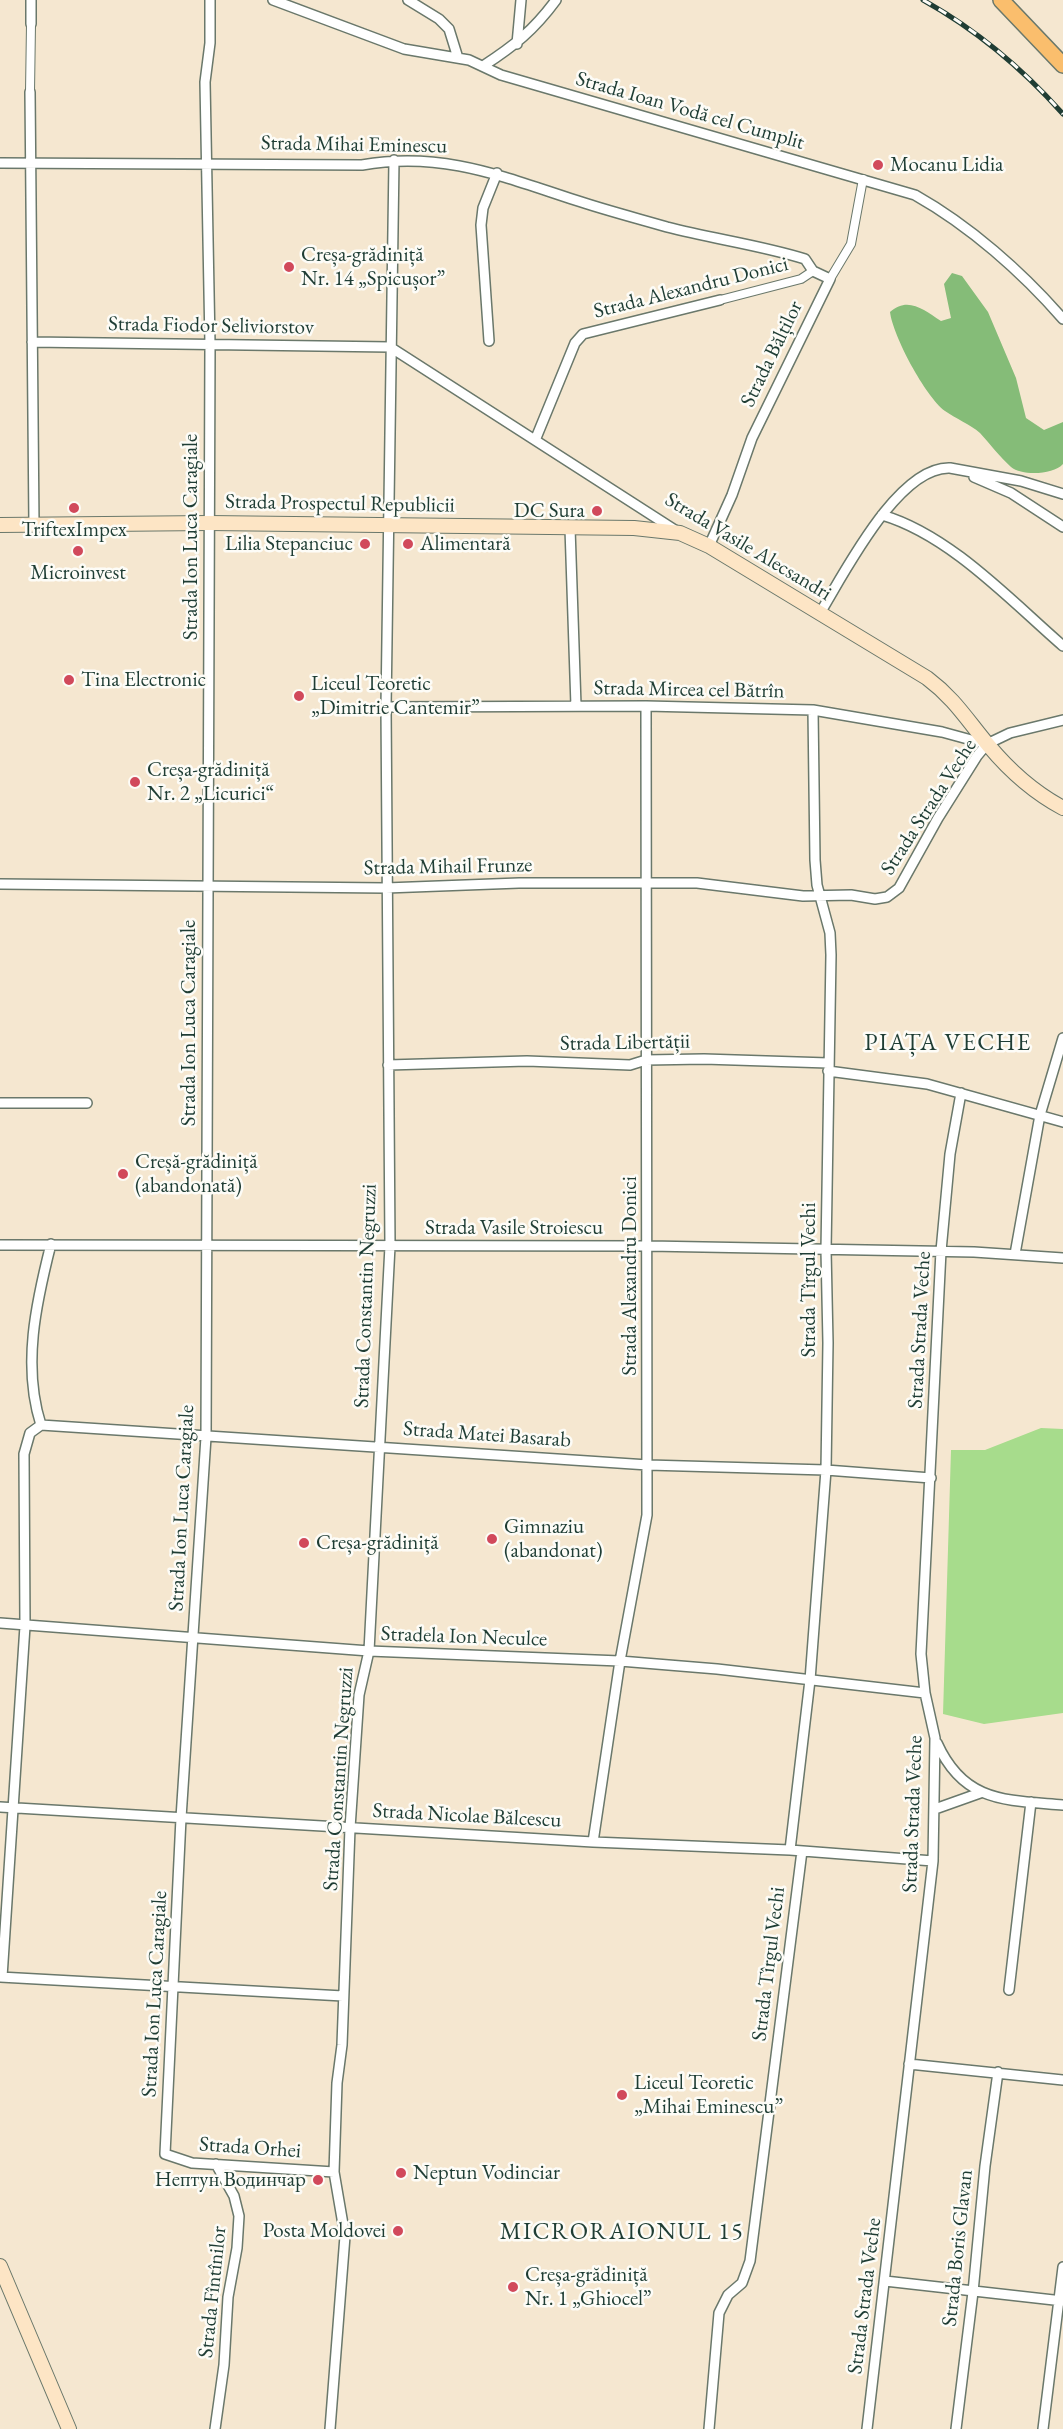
<!DOCTYPE html>
<html>
<head>
<meta charset="utf-8">
<style>
  body { margin:0 }
  canvas { display:block; background:#f5e7d0 }
</style>
</head>
<body>
<canvas width="1063" height="2429"></canvas>
<script>
const g = document.querySelector('canvas').getContext('2d');
g.lineJoin = 'round';
function fill(path, color) { g.fillStyle = color; g.fill(path, 'evenodd'); }
function stroke(path, color, width, dash) { g.strokeStyle = color; g.lineWidth = width; g.lineCap = dash ? 'butt' : 'round'; g.setLineDash(dash || []); g.stroke(path); }
function label(font, color, halo, rows, align = 'center') {
  g.font = font + ' "EB Garamond",serif'; g.lineWidth = 5; g.setLineDash([]); g.textBaseline = 'middle'; g.strokeStyle = halo; g.fillStyle = color; for (const [text, x, y, turn = 0] of rows) {
    g.save(); g.translate(x, y); g.rotate((+turn || 0) * Math.PI / 180); g.textAlign = isNaN(turn) ? turn : align; if (halo) g.strokeText(text, 0, 0); g.fillText(text, 0, 0); g.restore();
  }
}
const green = new Path2D(`
  M1041 1428 1063 1429V1713L984 1724 943 1714 951 1450H985Z`);
const forest = new Path2D(`
  M952 273 962 276 988 312 1016 378 1026 418 1044 430 1063 422V464C1053 475 1022 476 1011 467 1000 457 990 444 980 433 970 424 956 419 945 411 925 396 893 336 890 312 908 296 924 310 941 321L951 318 944 284Z`);
const pedestrian = new Path2D(`
  M30 92 31 24
  M830 279 851 244 863 179
  M720 300 801 279 813 271`);
const minor = new Path2D(`
  M31 0V24
  M210 0V43L205 82 210 344 206 1437 181 1818 165 2154 192 2163 334 2172
  M273 0 404 49 469 60 501 75 915 195C970 226 1022 272 1063 319
  M408 0 439 19 449 29 458 58
  M517 44 521 0
  M483 66C514 46 534 30 556 0
  M30 92 34 526
  M0 163 362 165C442 151 501 176 575 200 605 210 636 218 667 227 713 239 760 245 805 259L813 271 830 279 752 438 732 495 709 546
  M489 341 481 225 483 208 497 173
  M32 342 390 347 678 532
  M536 438 575 343 583 334 720 300
  M974 477 1011 493 1063 527
  M882 515C950 535 1010 600 1063 646
  M570 528 576 706
  M820 613C844 574 898 466 950 468L1021 481 1063 494
  M386 707 646 706 813 710 942 732 986 744
  M0 884 386 888 519 883H697L803 896 851 895 875 899 887 897 899 888 938 818 977 756 987 744 1010 733 1063 720
  M388 1065 527 1061 630 1065 646 1060 704 1059 828 1063
  M828 1071 927 1084 1063 1122
  M0 1103H87
  M0 1245 649 1246 974 1252 1063 1258
  M1015 1254 1040 1115 1063 1038
  M41 1425 648 1465 826 1470 931 1478
  M0 1623 369 1651 620 1661 717 1669 925 1693
  M937 1743C964 1803 1006 1800 1063 1805
  M0 1807 593 1842 790 1850 933 1861
  M935 1809 980 1793
  M593 1842 620 1661 647 1515 646 706
  M790 1850 810 1680 826 1470 828 1343 826 1250 831 955 830 933 817 885 815 860 813 710
  M0 1977 343 1996
  M2 1977 25 1626 24 1454 30 1433 41 1425C22 1366 36 1303 51 1244
  M1009 1990 1031 1802
  M909 2064 1063 2080
  M885 2281 1063 2301
  M215 2429 224 2365 228 2297 237 2248 239 2216 234 2196 216 2164
  M330 2429 345 2236 334 2172 337 2083 342 2045 350 1828 359 1695 369 1651 390 1246 386 707 394 160
  M709 2429 719 2313 728 2295 742 2283 750 2261 802 1851
  M867 2429 933 1861 935 1738 925 1693 921 1654 941 1251 950 1154 961 1093
  M956 2429 973 2292 985 2166 998 2072
  M1043 2429 1063 2267`);
const secondary = new Path2D(`
  M0 525 209 523 634 528 680 533 709 546 927 678C955 699 967 720 989 746 1009 770 1035 793 1063 808
  M0 2266 69 2429`);
const primary = new Path2D(`
  M1001 0 1063 65`);
const rail = new Path2D(`
  M923 0C977 30 1022 68 1063 114`);
const markers = [
  [878,165,6,"#d1495b"],
  [289,267,6,"#d1495b"],
  [74,508,6,"#d1495b"],
  [597,511,6,"#d1495b"],
  [365,544,6,"#d1495b"],
  [408,544,6,"#d1495b"],
  [78,551,6,"#d1495b"],
  [69,680,6,"#d1495b"],
  [299,696,6,"#d1495b"],
  [135,782,6,"#d1495b"],
  [123,1174,6,"#d1495b"],
  [492,1539,6,"#d1495b"],
  [304,1543,6,"#d1495b"],
  [622,2095,6,"#d1495b"],
  [401,2173,6,"#d1495b"],
  [318,2180,6,"#d1495b"],
  [398,2231,6,"#d1495b"],
  [513,2287,6,"#d1495b"]
];
const streetNames = [
  ["Strada Ioan Vodă cel Cumplit",690,111,16],
  ["Strada Mihai Eminescu",354,145,1],
  ["Strada Alexandru Donici",691,288,-14],
  ["Strada Fiodor Seliviorstov",211,326,1],
  ["Strada Bălților",772,354,-64],
  ["Strada Prospectul Republicii",340,504,1],
  ["Strada Ion Luca Caragiale",191,537,-90],
  ["Strada Vasile Alecsandri",748,547,31],
  ["Strada Mircea cel Bătrîn",689,690,1],
  ["Strada Strada Veche",929,807,-57],
  ["Strada Mihail Frunze",448,867,-1],
  ["Strada Ion Luca Caragiale",189,1023,-90],
  ["Strada Libertății",625,1043,-1],
  ["Strada Vasile Stroiescu",514,1228],
  ["Strada Alexandru Donici",630,1276,-90],
  ["Strada Tîrgul Vechi",809,1280,-90],
  ["Strada Constantin Negruzzi",366,1296,-88],
  ["Strada Strada Veche",920,1330,-87],
  ["Strada Matei Basarab",487,1435,4],
  ["Strada Ion Luca Caragiale",182,1508,-87],
  ["Stradela Ion Neculce",464,1637,2],
  ["Strada Constantin Negruzzi",339,1779,-86],
  ["Strada Strada Veche",913,1814,-88],
  ["Strada Nicolae Bălcescu",467,1816,3],
  ["Strada Tîrgul Vechi",769,1964,-83],
  ["Strada Ion Luca Caragiale",155,1994,-87],
  ["Strada Orhei",250,2148,4],
  ["Strada Boris Glavan",958,2248,-84],
  ["Strada Fîntînilor",213,2292,-84],
  ["Strada Strada Veche",865,2296,-83]
];
const poiNames = [
  ["Mocanu Lidia",890,165],
  ["Creșa-grădiniță",301,255],
  ["Nr. 14 „Spicușor”",301,279],
  ["DC Sura",585,511,"right"],
  ["TriftexImpex",74,530,"center"],
  ["Lilia Stepanciuc",353,544,"right"],
  ["Alimentară",420,544],
  ["Microinvest",78,573,"center"],
  ["Tina Electronic",81,680],
  ["Liceul Teoretic",311,684],
  ["„Dimitrie Cantemir”",311,708],
  ["Creșa-grădiniță",147,770],
  ["Nr. 2 „Licurici“",147,794],
  ["Creșă-grădiniță",135,1162],
  ["(abandonată)",135,1186],
  ["Gimnaziu",504,1527],
  ["(abandonat)",504,1551],
  ["Creșa-grădiniță",316,1543],
  ["Liceul Teoretic",634,2083],
  ["„Mihai Eminescu”",634,2107],
  ["Neptun Vodinciar",413,2173],
  ["Нептун Водинчар",306,2180,"right"],
  ["Posta Moldovei",386,2231,"right"],
  ["Creșa-grădiniță",525,2275],
  ["Nr. 1 „Ghiocel”",525,2299]
];
const quarterNames = [
  ["PIAȚA VECHE",948,1043],
  ["MICRORAIONUL 15",622,2232]
];
fill(green, '#a7dc8c');
fill(forest, '#85bc78');
stroke(pedestrian, '#6a786b', 10);
stroke(minor, '#6a786b', 12);
stroke(secondary, '#6a786b', 16);
stroke(primary, '#6a786b', 18);
stroke(pedestrian, '#fff', 8);
stroke(minor, '#fff', 9);
stroke(secondary, '#fde5c5', 14);
stroke(primary, '#fabe6d', 15);
stroke(rail, '#1f3d34', 5);
stroke(rail, '#fdfcf7', 3, [9]);
for (const [x, y, r, color] of markers) { const dot = new Path2D(); dot.arc(x, y, r, 0, 2 * Math.PI); g.fillStyle = color; g.fill(dot); stroke(dot, '#fdfcf7', 2); }
label('21px', '#1f3d34', '#fdfcf7', streetNames);
label('21px', '#1f3d34', '#fdfcf7', poiNames, 'left');
g.letterSpacing = '1.5px';
label('24px', '#1f3d34', '#fdfcf7', quarterNames);
g.letterSpacing = '0px';
</script>
</body>
</html>
